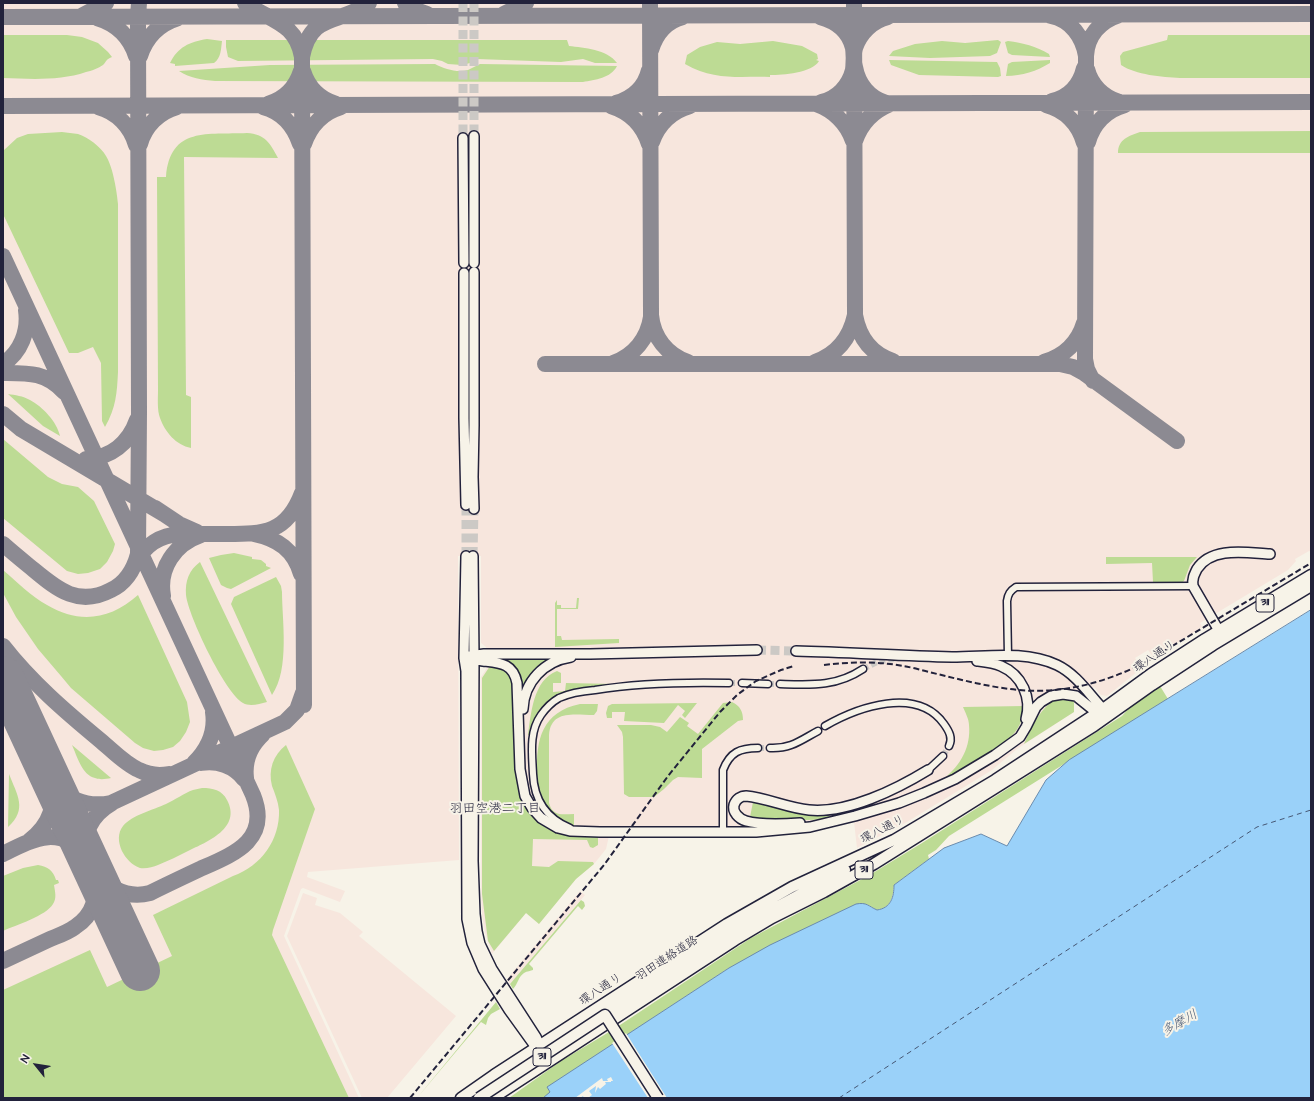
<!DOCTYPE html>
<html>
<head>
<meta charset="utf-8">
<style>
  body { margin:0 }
  #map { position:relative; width:1314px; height:1101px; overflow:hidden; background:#f7f3e8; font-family:"Architects Daughter",sans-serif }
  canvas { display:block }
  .frame { position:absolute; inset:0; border:4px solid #22223b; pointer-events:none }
  .north { position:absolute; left:16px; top:1045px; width:40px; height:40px; -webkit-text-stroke:3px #f7f3e8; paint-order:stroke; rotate:300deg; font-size:11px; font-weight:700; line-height:16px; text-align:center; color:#22223b }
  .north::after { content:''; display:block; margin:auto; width:14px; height:18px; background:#22223b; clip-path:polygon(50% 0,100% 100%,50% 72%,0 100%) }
</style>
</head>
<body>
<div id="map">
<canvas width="1314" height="1101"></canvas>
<div class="frame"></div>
<div class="north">N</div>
</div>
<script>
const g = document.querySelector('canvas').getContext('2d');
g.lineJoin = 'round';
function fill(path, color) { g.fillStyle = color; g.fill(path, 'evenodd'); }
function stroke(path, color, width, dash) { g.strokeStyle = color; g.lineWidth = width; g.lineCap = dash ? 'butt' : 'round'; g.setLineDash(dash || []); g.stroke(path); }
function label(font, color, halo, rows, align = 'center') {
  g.font = font + ' "Architects Daughter","Klee One",sans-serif'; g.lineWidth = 4; g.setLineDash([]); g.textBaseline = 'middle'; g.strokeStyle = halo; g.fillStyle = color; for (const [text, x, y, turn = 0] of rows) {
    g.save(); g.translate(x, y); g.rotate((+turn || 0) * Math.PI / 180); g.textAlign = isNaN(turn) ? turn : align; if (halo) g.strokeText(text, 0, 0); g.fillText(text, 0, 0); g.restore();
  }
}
const built = new Path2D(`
  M3 3H1311V552L1309 551 1295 559 1296 561 1288 570 1200 623 1202 627 1154 658 1148 650 1135 658 1142 668 1107 696 1101 695 1094 687 1074 702V712L1017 749 992 770 907 822 857 848 854 822 808 831 759 836H609L606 849 594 864 576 879 539 924 526 913 492 954 485 932 482 915 481 888V677L488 666 486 647 481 643V556H458L459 860 308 872 307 877 345 891 340 902 303 888 301 889 284 936 359 1098H3Z
  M580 891 585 895 510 984 507 979Z
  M303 893 317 898 315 905 340 913 363 932 359 936 456 1016 387 1098H362L287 936Z`);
const green = new Path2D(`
  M3 35H67L82 37 98 43 108 52 112 57C105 60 107 61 103 65 99 68 91 71 86 72 60 81 30 79 3 78Z
  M1168 35H1311V78H1180C1162 77 1136 75 1121 65L1120 56 1123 52 1167 40Z
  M207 39 222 41C221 49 221 58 214 63L175 66V64L170 63C178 47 189 42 207 39Z
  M226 40H567L569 46C584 48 607 49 617 63H595L583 59 561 62 477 59 474 62 462 65 448 64 442 61 433 59 238 61 228 57 226 47Z
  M998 40 1001 42 997 53 990 56 930 58 889 56 893 51 915 44 942 41 965 43Z
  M773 41 802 46 817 54 818 59 816 60 819 61C812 73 783 75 770 75V77C738 76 715 81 685 64L687 55 700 47 717 42 740 44Z
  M1008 41C1023 43 1036 46 1049 54L1050 57 1012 55 1008 53 1005 42Z
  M889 60 997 62 1000 68 1001 76 998 77 919 75 891 65Z
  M1050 60V63C1037 71 1022 76 1006 76L1008 64 1012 62Z
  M435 64C445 69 457 73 468 70 472 68 476 66 480 64L617 66C611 78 595 80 583 82L215 81C202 80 190 78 179 71L270 65Z
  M1311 131V153H1118C1118 139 1129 136 1140 132Z
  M62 132C67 133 73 133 78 134 88 137 101 147 106 156 113 167 117 192 118 204V372C117 393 116 408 105 427L102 421 101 363 93 347 78 353H69L3 214V151L17 138 28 134Z
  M247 133C265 134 270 143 278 158L184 157 186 395 191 397V448C176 445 165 432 160 418 157 410 158 398 158 390L157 177H166C170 126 208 135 247 133Z
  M8 394C15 395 23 396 30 400 43 407 57 422 60 436L43 426Z
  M3 439 48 477 62 484 78 487 94 501 115 544 113 551 107 562 100 569 88 573 78 574 67 571 3 518Z
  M234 553 252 557V559L261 560 266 564V566L271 568 231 589 227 588 221 585 209 558 221 555Z
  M1106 557H1197L1190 565 1184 581 1181 583 1153 582 1152 563 1106 564Z
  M200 562 267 702C259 704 250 707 243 703 225 693 188 615 186 595 185 581 189 570 200 562Z
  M3 570C17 582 31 596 47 605 79 624 110 620 138 595L187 702 190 722 186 732 180 741 173 747 163 750 154 751 143 748 135 743 71 688 61 676 38 649 16 617 3 593Z
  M276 577 281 586 282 592C282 620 290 669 272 695L231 604 234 597Z
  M577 598H579L578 609H557V636H561L562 640 619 639V643L555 647V603L557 600V605H561V608H576Z
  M556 657 524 689 522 688C521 673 514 662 499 658Z
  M490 666C504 668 508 671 514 684L520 791 526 807 541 824 550 830 566 835H596L598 837V845L593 848 590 847 587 840 533 839 532 866 549 867 558 861 593 862 594 864 576 879 539 924 526 913 494 951 488 941 482 894V678Z
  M557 671 561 673V683H553V692L565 691 566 683 616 684C576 690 541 689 529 735H528C531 714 533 680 557 671Z
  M1160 686 1168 699 949 836 936 850 928 855 929 859 894 885C893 897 891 908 877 910L866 904 729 968 548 1087 551 1092 543 1098H509L561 1061 614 1029 751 938 868 876 922 843 1122 716 1130 707Z
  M1057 698 1074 700V712L1024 744C1032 726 1040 708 1057 698Z
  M732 702C740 706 743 711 743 720L738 721 702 749V778L678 777 673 780 664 789 654 797H629L624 794 623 737 622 732 617 725H651L660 727 667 732 680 717 689 723 687 726 698 734 723 703Z
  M697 703 685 718 682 715 685 711 678 705 664 723 624 721 625 712H612V718H607L606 713 608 706 612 704Z
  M580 704H598L597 711 594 715C575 715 551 709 549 735V803C553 817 562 814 574 814V826C563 823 554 818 546 808 539 799 537 785 537 774 536 739 542 712 580 704Z
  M1024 706C1023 712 1023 718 1020 724 1010 747 966 767 945 778 961 764 971 747 969 725 969 719 965 712 963 707Z
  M72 745 111 778C106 779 100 780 95 778 82 775 77 756 72 745Z
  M286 745 315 809 273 930 272 935 349 1098H3V990L90 950 107 987 172 956 153 915 233 876C261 866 280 840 279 810 278 801 275 794 272 786 268 770 273 755 286 745Z
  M9 774C17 795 28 809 8 827Z
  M202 788C213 788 222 790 227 800 242 828 207 842 188 851 178 856 168 861 158 865 153 867 146 869 140 868 125 863 112 840 123 826 132 815 153 810 166 804 175 800 184 793 193 790 196 789 199 789 202 788Z
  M753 802 809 814 816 815 829 813 830 818C803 822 777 820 750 817Z
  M38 865C48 867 53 870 56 880H58L59 883 54 885C55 892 57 898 53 904 46 916 16 925 3 931V876L23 868Z
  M581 900 584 902 585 906 582 910 578 906 529 964 533 968V970C531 971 527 971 524 973 518 977 518 984 513 989L510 984Z
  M496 1002 500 1009 491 1014 488 1018 486 1025 481 1022 417 1098Z`);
const water = new Path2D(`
  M1311 610V1098H543L550 1092 547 1087 729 968 770 945 856 904C867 902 868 906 877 910 891 908 894 897 894 885L944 848 981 834 1007 846 1046 780 1069 760Z`);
const pier = new Path2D(`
  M626 1033 636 1049 667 1098H648L612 1043Z
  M611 1077 613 1081H611V1082H605L606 1084 600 1089 598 1087 595 1093 596 1086 589 1091 592 1095 588 1098H584L583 1096 580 1098H575L602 1078 603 1081H608L607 1079Z`);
const ferry = new Path2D(`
  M839 1098 1257 827 1311 810`);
const taxiway = new Path2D(`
  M245 3C270 21 296 22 302 57L304 705
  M405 3 416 10 427 14
  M650 3 651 315C653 337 667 355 688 362
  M504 14 526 3
  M83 15 106 3
  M1051 16C1071 20 1083 37 1086 56
  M3 17 1311 14
  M820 17C835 21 849 31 853 48 854 54 853 60 855 67 858 84 869 98 886 103
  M97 18C117 24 130 37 136 56
  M651 50C656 34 667 21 683 17
  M140 56C146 37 159 24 178 18
  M302 57C311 11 340 25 369 3
  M1087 69C1091 85 1103 97 1119 102
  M303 71C308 87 319 99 336 104
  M1052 101C1069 97 1080 85 1084 68
  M821 102C837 99 849 86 853 70 854 63 853 56 855 48 860 33 872 21 888 17
  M616 103C633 98 645 87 649 70
  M268 104C285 99 296 87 301 71
  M816 104C833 110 847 123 853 141
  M1046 105C1065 110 1079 124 1084 143
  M3 106 1311 102
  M611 106C630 112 643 125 649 144
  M98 107C117 112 131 127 136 145
  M263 107C282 112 294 126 300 144
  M855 141C861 123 873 111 890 104
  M652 142C658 124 672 111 690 106
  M1088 142C1093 124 1106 110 1125 105
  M140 144C145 126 159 112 177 107
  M304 144C310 126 323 112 341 107
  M3 256 253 795C271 840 234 854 200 869 183 877 166 885 150 893 128 899 110 889 95 873
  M855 315C859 337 871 354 893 361
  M815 362C838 354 850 338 855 315L854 3
  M1044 362C1064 356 1078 343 1084 323
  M613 363C634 356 648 338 651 317
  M3 364C21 352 29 331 26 310
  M545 364H1060L1073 367 1084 373 1177 441
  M3 373C28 373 46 372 64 392
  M1093 381 1087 369 1085 359 1086 56C1087 36 1100 21 1119 15
  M3 414 21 429 164 514
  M86 459C111 458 129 443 137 420
  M155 508 179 524 197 532
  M254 534C278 539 294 550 301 574
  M3 544C13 553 23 561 34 570 58 590 79 607 111 590 126 583 134 569 138 554L139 412 138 16 139 3
  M136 562C145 545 161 535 180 534 195 534 211 534 227 534 264 534 287 533 302 493
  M163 596C158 568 175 544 201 535
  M3 646C31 682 66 712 101 741 113 751 125 764 139 770 149 775 159 776 169 774
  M194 763C208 749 216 732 213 712
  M201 763C217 760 234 766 244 779
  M50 777C64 799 86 808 111 803L285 722 297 710 303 693
  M246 778C244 761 250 746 263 734
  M29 841C51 824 57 804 50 778
  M3 854C35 838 61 824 87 858
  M87 858C81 835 91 815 112 803
  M3 961C18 954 33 947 48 940 57 936 67 933 75 927 94 915 99 894 95 873`);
const runway = new Path2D(`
  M3 676 140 971`);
const streetTunnel = new Path2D(`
  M863 669 877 662 899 658
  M729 683H742
  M768 684H780
  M758 748H770
  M943 756 949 746`);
const secondaryTunnel = new Path2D(`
  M463 3V138
  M474 3V136
  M466 556V505
  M473 556 474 509
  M757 650 796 651`);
const street = new Path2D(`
  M1008 656 1007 601C1008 594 1010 591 1016 587L1193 586
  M742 683 768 684
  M780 684C811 685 836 687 863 669
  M825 726C858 707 917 686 944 724 949 731 953 738 949 746
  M770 748C791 749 801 740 818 731
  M928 770 943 756
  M570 828C546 818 534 799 533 774 532 753 529 732 541 715 546 708 552 702 559 698 570 693 583 691 595 690 639 683 684 682 729 683
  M723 831V770C730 752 740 748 758 748`);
const secondary = new Path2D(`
  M463 138 464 263
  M474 263V136
  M464 273V418L466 505
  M474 509 473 477 474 425V272
  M466 556 464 658 466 671 467 919 472 943 483 969 509 1010 540 1053
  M473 556 474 659 473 861 475 914 477 931 480 944 492 969 536 1037 543 1052
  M1222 636 1193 586C1192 579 1194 575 1197 569 1212 546 1247 553 1270 554
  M796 651C848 652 900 656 952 657 987 657 1024 650 1057 665 1076 674 1089 694 1103 709L1104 716
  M469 656 484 654H590L757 650
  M464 658C471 659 477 660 483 661 500 663 513 663 517 683L520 769 525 796 532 808 541 818 558 828 570 831 600 832H756L810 827 855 816 899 803 924 793 955 779 995 755 1020 737 1026 727 1036 707 1041 702 1051 696 1063 694 1076 696 1102 717
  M977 661C985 662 994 663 1001 666 1022 675 1032 698 1026 719
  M523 709C524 682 544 661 571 657
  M800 823C785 824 760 825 746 821 739 819 732 812 734 805 736 799 741 796 746 796 767 798 788 808 809 810 847 814 897 789 928 770`);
const primary = new Path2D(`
  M605 1015 733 931 845 870
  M461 1098 494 1075 727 924 792 887 894 840 995 780 1103 709 1151 674 1205 639 1311 575
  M493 1098 735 940 772 918 824 892 874 864 1094 726 1152 685 1213 645 1311 586`);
const rail = new Path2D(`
  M824 665C850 662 877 661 903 666 911 667 920 670 929 672 958 679 988 687 1018 690 1063 694 1104 683 1144 663L1311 563
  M410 1098 604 865 668 776 720 712 737 695 756 681 781 670 794 666`);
const primaryBridge = new Path2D(`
  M479 1098 605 1015 658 1098`);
const shields = [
  [1265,603,18],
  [864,870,18],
  [542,1057,18]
];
const shieldNames = [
  ["311",1265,603],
  ["311",864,870],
  ["311",542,1057]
];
const streetNames = [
  ["環八通り",1155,657,-34],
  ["環八通り",883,830,-27],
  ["羽田連絡道路",667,959,-33],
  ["環八通り",601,990,-33]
];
const neighbourhoodNames = [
  ["羽田空港二丁目",495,809]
];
const waterNames = [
  ["多摩川",1180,1024,-30]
];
fill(built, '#f7e6dd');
fill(green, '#bddb94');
fill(water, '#9ad1f9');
stroke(water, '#6a8bad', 1);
fill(pier, '#f7f3e8');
stroke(ferry, '#465774', 1, [5, 4]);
stroke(taxiway, '#8c8a92', 16);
stroke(runway, '#8c8a92', 40);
stroke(streetTunnel, '#ccc9c5', 6, [6, 3]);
stroke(secondaryTunnel, '#ccc9c5', 9, [9, 4.5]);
stroke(street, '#22223b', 9);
stroke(secondary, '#22223b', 12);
stroke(primary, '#22223b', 13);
stroke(street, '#f7f3e8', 6);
stroke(secondary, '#f7f3e8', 9);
stroke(primary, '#f7f3e8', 10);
stroke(rail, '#22223b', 2, [6, 3]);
stroke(primaryBridge, '#22223b', 13, []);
stroke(primaryBridge, '#f7f3e8', 10);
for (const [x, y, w] of shields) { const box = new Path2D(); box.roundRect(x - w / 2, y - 9, w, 18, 3); g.fillStyle = '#f7f3e8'; g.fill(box); stroke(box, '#22223b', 1); }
label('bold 11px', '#22223b', null, shieldNames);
label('12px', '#22223b', '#f7f3e8', streetNames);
label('13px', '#22223b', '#f7f3e8', neighbourhoodNames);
label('italic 13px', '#465774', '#f7f3e8', waterNames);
</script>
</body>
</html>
